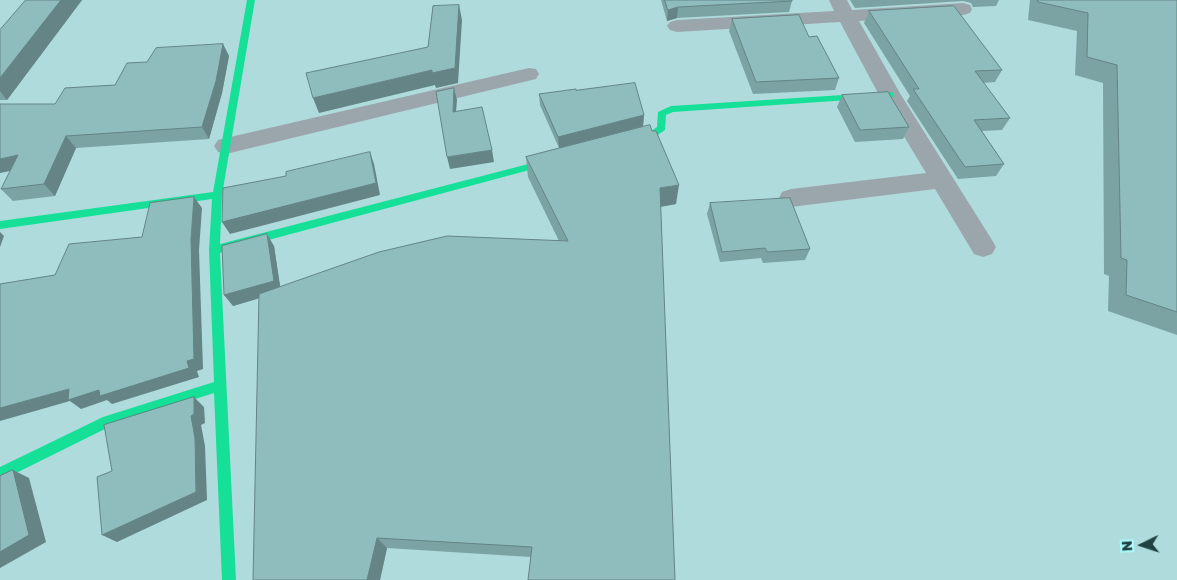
<!DOCTYPE html>
<html>
<head>
<meta charset="utf-8">
<style>
  body { margin:0 }
  #map { position:relative; width:1177px; height:580px; overflow:hidden; background:#afdbdc; font-family:"Golos Text",sans-serif }
  canvas { display:block }
  .north { position:absolute; left:1117px; top:520px; width:50px; height:50px; -webkit-text-stroke:4px #aafbfc; paint-order:stroke; rotate:266deg; font-size:14px; font-weight:700; line-height:20px; text-align:center; color:#204242 }
  .north::after { content:''; display:block; margin:auto; width:18px; height:22px; background:#204242; clip-path:polygon(50% 0,100% 100%,50% 72%,0 100%) }
</style>
</head>
<body>
<div id="map">
<canvas width="1177" height="580"></canvas>
<div class="north">N</div>
</div>
<script>
const g = document.querySelector('canvas').getContext('2d');
g.lineJoin = 'round';
function fill(path, color) { g.fillStyle = color; g.fill(path, 'evenodd'); }
function stroke(path, color, width, dash) { g.strokeStyle = color; g.lineWidth = width; g.lineCap = dash ? 'butt' : 'round'; g.setLineDash(dash || []); g.stroke(path); }
const street = new Path2D(`
  M829 0H847L852 10 963 3 970 5 972 9 970 13 963 15 859 21 901 95 992 240 996 247 992 254 983 257 974 254 935 189 791 207 782 204 779 198 782 192 791 189 926 173 879 95 840 22 677 32 670 30 667 26 670 22 677 20 834 11Z
  M529 68 536 69 539 74 536 79 226 154 218 152 214 146 218 140 226 138Z`);
const fast = new Path2D(`
  M247 0H255L222 195 220 244 563 155 568 158 563 161 220 253 236 580H222L214 393 111 426 0 481V467L103 417 214 382 209 250 212 199 0 229V221L213 192Z
  M890 92 893 93V97L673 112 666 115 665 130 656 136 622 145 617 142 619 140 650 132 657 127 658 112 671 106Z`);
const wall = new Path2D(`
  M26 0H82L7 100H0V30Z
  M661 0H792V1L789 12 677 18 667 21Z
  M850 0H999L996 6 973 7 971 3 963 1 855 8Z
  M1030 0H1177V335L1108 311 1109 276 1104 274 1103 83 1075 75 1077 31 1028 20Z
  M869 11 1002 70 995 82 983 83 1010 118 1002 130 982 131 1004 164 996 176 958 179 907 101 910 96 864 23Z
  M732 19 809 37 839 78 835 90 753 94 729 31Z
  M223 44 229 56 222 93 209 139 76 148 55 196 13 201 1 189 55 104 115 85 147 62Z
  M576 90 644 115 643 126 676 204 661 207 531 557 387 548 380 580 259 298 233 306 274 246 280 287 559 241 528 177 526 157 643 126 559 148 540 105 539 94Z
  M842 95 909 127 903 139 855 142 837 107Z
  M710 203 810 249 805 260 763 263 761 258 720 262 707 214Z`);
const shadedWall = new Path2D(`
  M61 0H82L7 100 0 91V78Z
  M459 5 462 20 458 83 436 88 435 85 319 113 313 98 432 70Z
  M678 7 677 18 667 21 668 10Z
  M223 44 229 56 222 93 209 139 202 127Z
  M454 88 457 100 455 124 453 112Z
  M644 115 643 126 559 148 558 137Z
  M66 136 76 148 55 196 44 184Z
  M492 150 494 162 450 169 447 157Z
  M370 152 374 164 380 195 230 234 222 222Z
  M18 155 30 167 0 173V159Z
  M679 185 676 204 658 207 660 188Z
  M194 197 202 208 199 250 203 369 197 371 199 377 112 404 107 400 81 409 70 401 0 421V408L69 389 187 361 191 239Z
  M0 232 4 236 0 247Z
  M267 234 274 246 281 292 233 306 224 295Z
  M194 397 204 407 205 423 201 425 205 446 207 500 117 542 102 535 191 416Z
  M13 470 29 478 46 542 0 568V552Z
  M377 538 387 548 380 580H367Z`);
const building = new Path2D(`
  M26 0H61L0 78V30Z
  M665 0H792V1L678 7 668 10Z
  M1038 0H1177V312L1126 295 1127 260 1121 258 1117 65 1087 57 1088 13 1038 2Z
  M459 5 455 68 432 73V70L313 98 306 73 428 47 433 6Z
  M954 6 1002 70 975 71 1010 118 974 120 1004 164 965 167 913 89H919L869 11Z
  M799 15 809 37 817 36 839 78 756 82 732 19Z
  M223 44 216 81 202 127 66 136 44 184 1 189 18 155 0 159V104H55L65 88 115 85 127 63 147 62 156 48Z
  M635 83 644 115 558 137 539 94 576 89V90Z
  M454 88 453 112 482 107 492 150 447 157 436 92Z
  M888 92 909 127 860 130 842 95Z
  M650 125 652 131H656L679 185 660 188 675 580H528L532 547 377 538 367 580H253L259 294 379 252 447 236 568 241 526 157Z
  M370 152 376 183 222 222 223 188 286 176V172Z
  M194 197 191 239 194 359 187 361 189 368 100 396 99 390 68 400 69 389 0 408V284L55 275 69 244 142 237 150 203Z
  M790 198 810 249 767 252 765 248 722 252 710 203Z
  M267 234 274 281 224 295 222 246Z
  M194 397V414L191 416 195 438 196 492 102 535 97 477 112 471 104 425Z
  M13 470 29 535 0 552V476Z`);
fill(street, '#9ba6ac');
fill(fast, '#16e098');
fill(wall, '#7ba3a3');
fill(shadedWall, '#648485');
fill(building, '#8fbdbe');
stroke(building, '#648485', 1);
</script>
</body>
</html>
